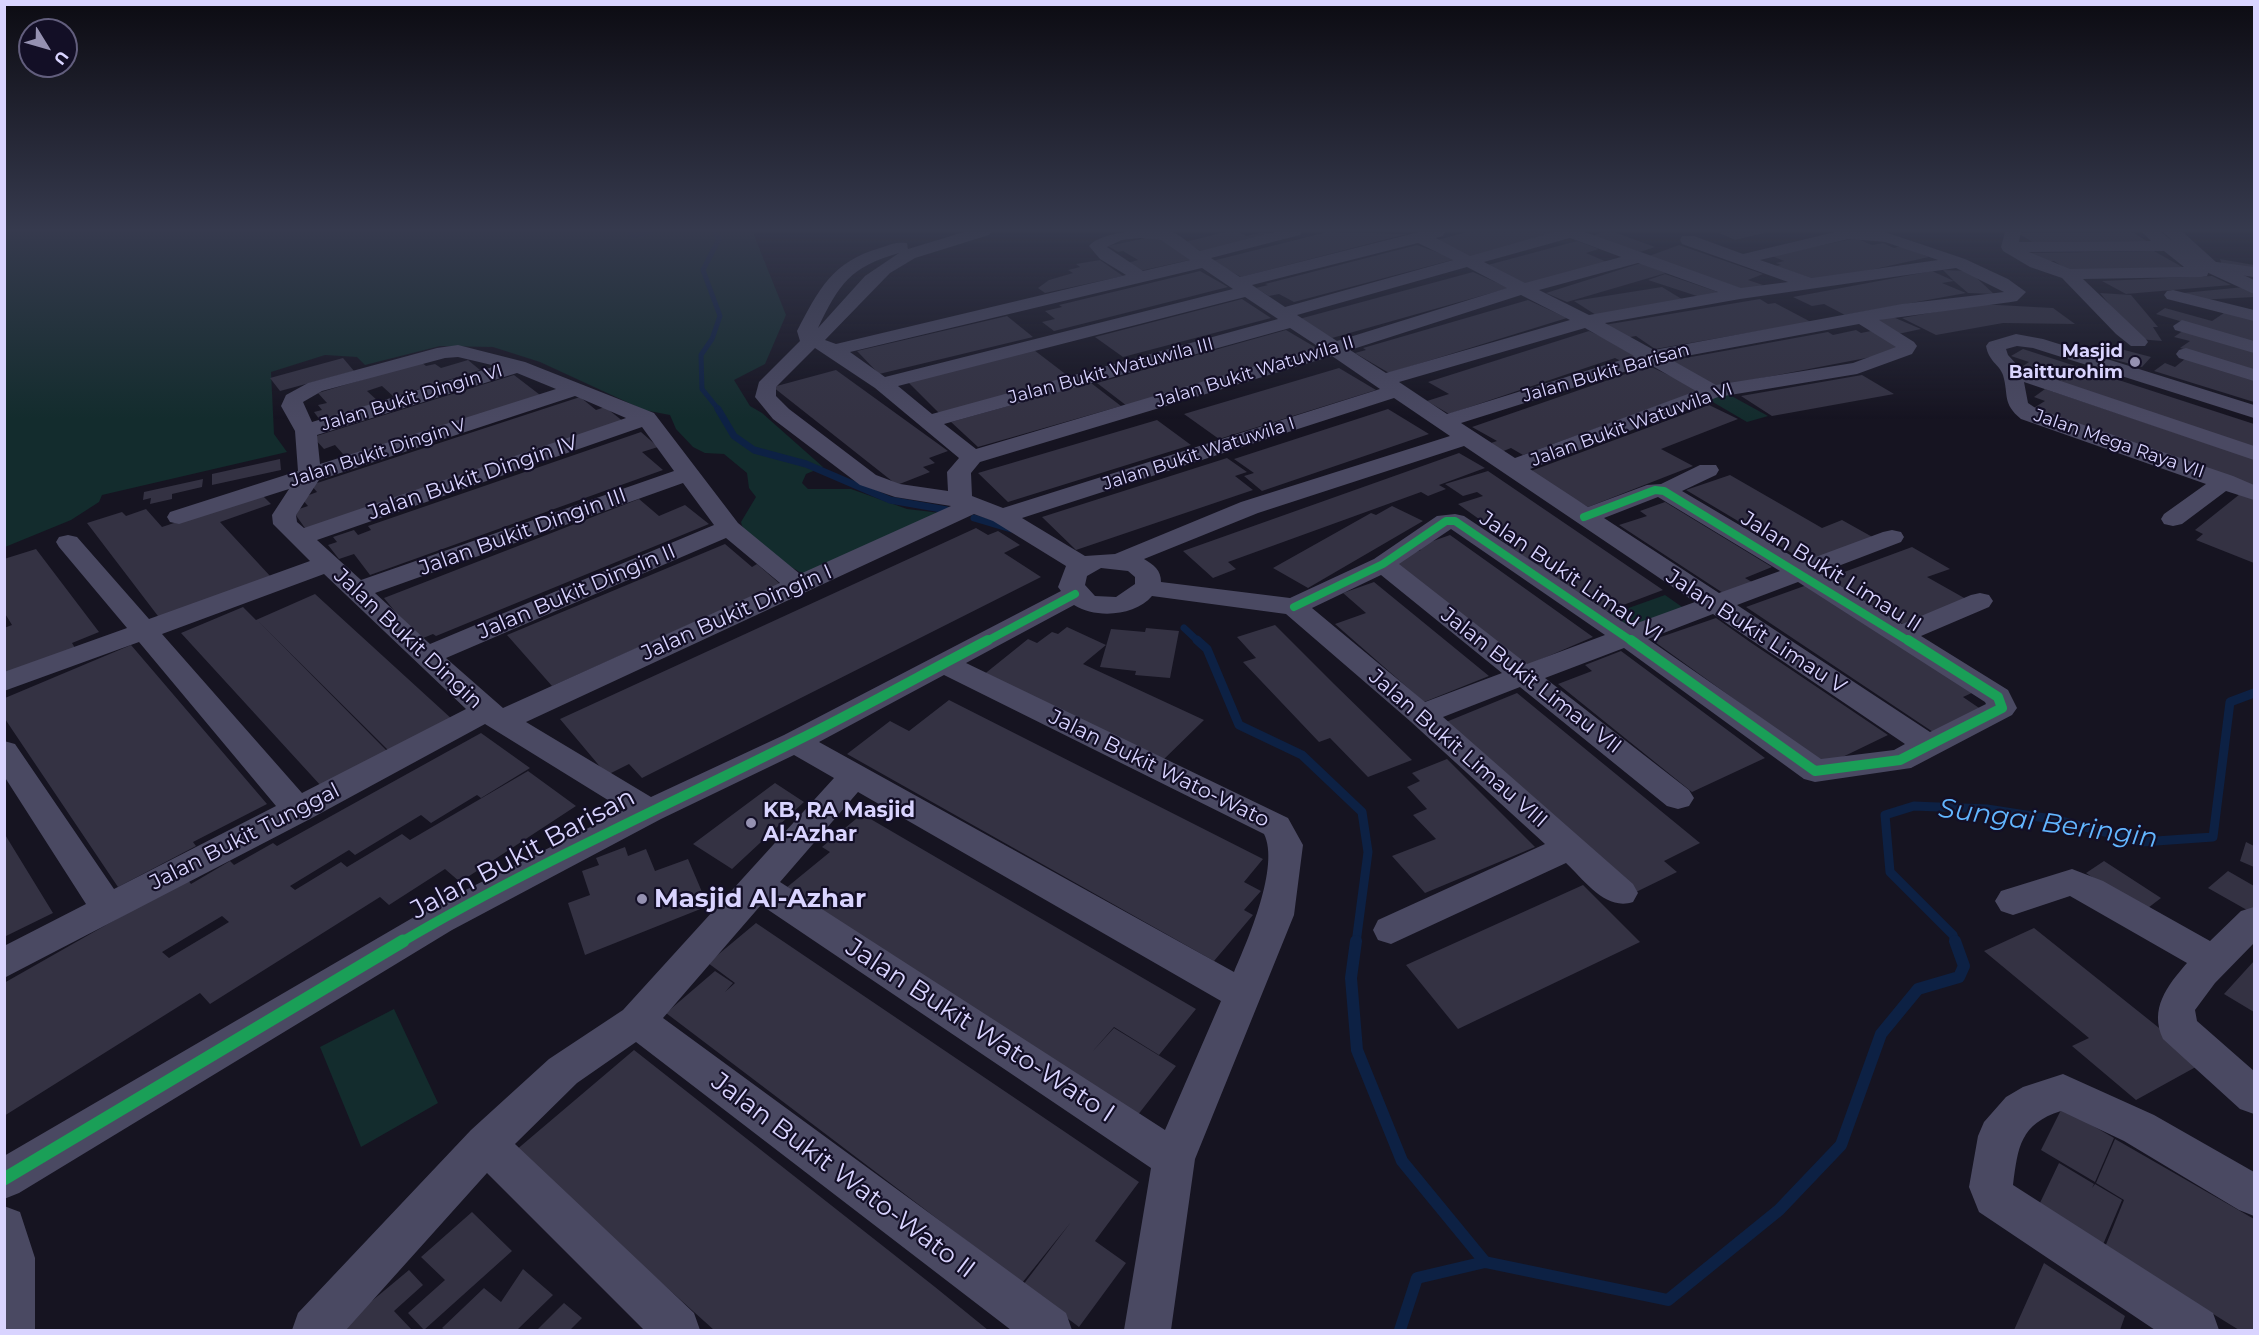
<!DOCTYPE html>
<html>
<head>
<meta charset="utf-8">
<style>
  body { margin:0 }
  #map { position:relative; width:2259px; height:1335px; overflow:hidden; background:#161421; font-family:Montserrat,sans-serif }
  canvas { display:block }
  .frame { position:absolute; inset:0; border:6px solid #d9d4ff; pointer-events:none }
  .north { position:absolute; left:18px; top:18px; width:60px; height:60px; box-sizing:border-box; background:#130f26; border:2px solid #625e7d; border-radius:50%; rotate:127deg; font-size:16px; font-weight:700; line-height:24px; text-align:center; color:#d9d4ff }
  .north::after { content:''; display:block; margin:auto; width:21px; height:27px; background:#9591b1; clip-path:polygon(50% 0,100% 100%,50% 72%,0 100%) }
</style>
</head>
<body>
<div id="map">
<canvas width="2259" height="1335"></canvas>
<div class="frame"></div>
<div class="north">U</div>
</div>
<script>
const g = document.querySelector('canvas').getContext('2d');
g.lineJoin = 'round';
function fill(path, color) { g.fillStyle = color; g.fill(path, 'evenodd'); }
function stroke(path, color, width, dash) { g.strokeStyle = color; g.lineWidth = width; g.lineCap = dash ? 'butt' : 'round'; g.setLineDash(dash || []); g.stroke(path); }
function label(font, color, halo, rows, align = 'center') {
  g.font = font + ' Montserrat,sans-serif'; g.lineWidth = 4.5; g.setLineDash([]); g.textBaseline = 'middle'; g.strokeStyle = halo; g.fillStyle = color; for (const [text, x, y, turn = 0] of rows) {
    g.save(); g.translate(x, y); g.rotate((+turn || 0) * Math.PI / 180); g.textAlign = isNaN(turn) ? turn : align; if (halo) g.strokeText(text, 0, 0); g.fillText(text, 0, 0); g.restore();
  }
}
const green = new Path2D(`
  M5 232H755L754 235 786 315 765 364 734 380 750 406 762 413 823 467 806 474 802 483 808 489H851L907 509 941 513 805 575C790 567 743 539 741 522L756 497 749 488 747 473 724 454 705 453 693 447 676 429 670 415 644 410 540 362 493 347 440 346 365 365 357 357 325 355 271 372 274 434 287 452 102 495 99 502 71 520 5 547Z
  M1726 393 1768 416 1747 422 1706 398Z
  M1665 595 1685 609 1629 630 1609 615Z
  M394 1009 438 1103 361 1147 320 1047Z`);
const streamFar3 = new Path2D(`
  M630 232 633 236 650 232
  M714 232 719 239 703 270 720 316 712 339 701 355 702 389 719 410`);
const streamFar2 = new Path2D(`
  M718 409 734 436 754 450 806 464 890 500 947 510
  M974 518 1011 529
  M1184 628 1199 642`);
const streamFar1 = new Path2D(`
  M1197 640 1207 649 1239 725 1302 755 1362 812 1368 852 1356 943
  M1956 943 1953 935 1890 872 1885 815 1914 806 1987 809 2058 820 2142 842 2213 837 2230 702 2254 693`);
const stream = new Path2D(`
  M1356 941 1351 978 1357 1050 1402 1161 1485 1262
  M1400 1330 1417 1278 1485 1262 1668 1300 1779 1210 1841 1145 1881 1034 1918 989 1959 977 1964 966 1955 941`);
const building = new Path2D(`
  M1225 232H1239L1246 236 1264 232 1272 236 1204 253 1185 242Z
  M1327 232 1407 234 1241 277 1212 261Z
  M1467 232H1558L1470 257 1437 240Z
  M1603 232H1614L1655 247 1640 252 1593 236Z
  M1717 232H1764V233L1735 240Z
  M2132 232 2147 241 2032 242 2018 233Z
  M1155 236 1194 259 1140 271 1127 263 1138 260 1123 251 1118 252 1108 246Z
  M1856 238 1872 245 1883 243 1894 248 1901 246 1929 257 1821 281 1775 266 1781 265 1776 263 1784 261 1772 256Z
  M1577 241 1599 249 1586 253 1607 262 1525 285 1484 266Z
  M1417 245 1456 259 1294 302 1279 294 1269 296 1256 288 1268 285 1265 284Z
  M1679 245 1763 274 1748 280 1763 285 1748 291 1649 256Z
  M2154 251 2184 268 2068 270 2054 261 2038 262 2025 253Z
  M2220 259 2254 265V271L2222 266Z
  M1100 260 1123 276 1045 293 1038 288 1049 280 1073 273 1068 270 1080 267 1076 264Z
  M1641 263 1666 273 1567 302 1546 293Z
  M1943 270 1969 271 1994 294 1968 293 1954 281 1942 283 1966 293 1845 315 1824 304 1812 306 1793 297 1932 271 1954 281Z
  M1200 271 1228 287 1054 331 1042 322 1055 319 1045 311 1062 307 1059 305Z
  M1473 272 1509 288 1332 338 1299 319Z
  M1665 274 1718 292 1703 298 1648 280Z
  M2212 276 2231 285 2126 294 2102 281Z
  M1662 287 1685 301 1596 315 1574 301Z
  M2244 287 2254 292V297L2198 300 2183 293Z
  M2100 293 2131 295 2158 327H2153L2162 341 2138 339Z
  M1242 299 1271 318 1123 357 1095 337Z
  M1760 299 1768 304 1775 303 1811 322 1655 349 1636 336 1624 338 1604 325Z
  M1528 300 1567 318 1389 373 1355 353 1366 350 1363 348Z
  M1979 304 2053 308 2075 324 2003 323 1936 335 1902 318Z
  M2165 308 2212 321 2227 311 2254 319V343L2156 314Z
  M1007 316 1033 337 879 374 857 351Z
  M1893 317 1921 329 1898 334 1871 321Z
  M1286 330 1320 350 1127 406 1097 383Z
  M1856 330 1861 333 1871 331 1904 348 1892 353 1710 388 1669 361 1828 332 1833 335Z
  M2184 330 2254 350V371L2180 348 2190 341 2174 337Z
  M1589 331 1640 354 1621 361 1615 358 1449 414 1427 401 1449 394 1428 382Z
  M2113 347 2151 357 2142 367 2104 357Z
  M2023 349 2254 424V448L2017 370 2029 362 2011 356Z
  M1034 350 1072 379 941 415 908 382Z
  M343 358 354 371 280 391 270 378Z
  M2185 359 2254 380V402L2154 371 2165 363 2175 367Z
  M468 360 480 370 394 397 382 386 367 391 379 402 320 420 314 412 322 410 318 405 327 403 318 393 421 362 426 366 435 364 441 368Z
  M1649 366 1701 390 1523 455 1511 448 1501 452 1488 444 1497 441 1472 427Z
  M1339 368 1376 390 1219 439 1184 414Z
  M836 370 948 451 929 458 935 463 923 467 930 472 897 485 773 387Z
  M514 375 544 398 350 462 335 445 324 449 313 437Z
  M1862 375 1894 394 1772 416 1741 396Z
  M1091 383 1121 406 978 447 951 422Z
  M2045 389 2254 459V486L2032 409 2045 401 2034 397Z
  M580 397 596 410 605 407 624 422 307 531 293 511 308 506 301 498 317 492 311 485Z
  M1709 405 1738 419 1661 449 1693 466 1588 507 1528 472Z
  M1388 409 1429 434 1262 491 1244 476 1254 473 1234 459Z
  M1157 420 1191 445 1008 502 978 473Z
  M641 432 658 447 642 452 663 470 370 575 354 554 339 559 328 545 337 542 333 537 354 530 358 535 371 530 368 526Z
  M1459 453 1485 468 1439 485 1446 489 1428 496 1421 492 1228 562 1236 569 1213 578 1183 551Z
  M1227 458 1247 472 1235 476 1253 490 1076 550 1042 517Z
  M280 459 281 470 212 485V474Z
  M1488 471 1663 590 1602 613 1500 539 1504 537 1458 504 1483 496 1477 492 1463 496 1445 484Z
  M1730 475 1822 528 1842 520 1876 539 1816 562 1801 553 1795 555 1686 490Z
  M203 479 202 487 172 494V499L150 504 151 498 143 500 144 492Z
  M261 494 271 504 220 522 271 577 161 620 87 523 122 512 126 516 146 509 162 527Z
  M2240 494 2254 499V563L2196 540 2203 534 2195 530Z
  M639 499 659 516 685 505 709 524 436 636 433 634 418 640 384 598Z
  M1665 502 1772 567 1745 578 1752 582 1723 593 1619 525 1647 516 1640 511Z
  M1392 506 1423 521 1308 588 1273 568 1371 513 1376 515Z
  M976 528 988 535 998 531 1020 545 1004 553 1041 577 642 778 629 764 607 775 560 719Z
  M1450 535 1593 637 1523 667 1388 562 1421 550 1416 547Z
  M725 544 752 567 757 564 780 584 552 686 507 635Z
  M1912 547 1950 569 1927 577 1966 599 1903 624 1828 578Z
  M36 549 99 632 72 643 75 648 4 676V628L12 625 4 612V559Z
  M1374 582 1489 676 1424 702 1335 624 1366 613 1343 593Z
  M1807 585 1976 691 1963 697 1985 712 1936 734 1746 607Z
  M315 594 453 720 390 752 258 621 389 753 322 787 181 633 243 607 256 620Z
  M1716 618 1750 642 1888 735 1826 765 1652 640Z
  M1275 625 1333 683 1412 760 1368 777 1330 738 1319 742 1243 662 1256 658 1237 637Z
  M1067 627 1106 645 1083 664 1204 720 1160 763 982 676 1028 639 1037 643 1052 632 1058 634Z
  M1146 628 1179 631 1170 678 1135 675 1136 671 1100 667 1111 629 1145 632Z
  M131 645 267 804 193 842 196 846 118 887 5 719V698Z
  M1621 651 1765 758 1692 792 1558 684 1592 671 1585 665Z
  M1517 693 1700 843 1664 861 1677 872 1636 892 1446 722Z
  M949 700 1263 859 1244 882 1261 891 1244 910 1253 915 1214 961 847 754 890 721 909 731Z
  M481 733 530 768 481 798 477 795 431 823 421 815 355 855 349 850 290 886 295 890 341 862 347 867 402 834 410 840 528 771 576 806 460 882 445 869 389 905 380 897 210 1004 200 993 4 1116V983L187 879 191 884 230 861 234 865 273 843 277 846ZM222 916 229 922 169 958 162 952Z
  M1447 759 1535 847 1425 893 1392 856 1436 839 1413 815 1427 809 1407 787 1420 781 1412 773Z
  M775 783 804 802 732 869 693 844Z
  M862 814 1196 1009 1159 1055 1114 1027 1092 1052 1114 1028 1176 1066 1137 1116 786 888 830 852 822 847Z
  M4 833 53 913 4 937Z
  M2246 842 2254 846V867L2240 861Z
  M625 847 628 856 646 849 655 871 688 859 708 906 585 955 568 903 590 895 582 871 599 865 596 858Z
  M2104 861 2161 898 2144 911 2086 873Z
  M2228 871 2254 886V914L2208 888Z
  M1583 885 1640 942 1458 1029 1406 965Z
  M756 923 1139 1182 1095 1241 1126 1263 1079 1327 1023 1285 1071 1222 1022 1283 666 1013 715 971 733 983 725 992 735 983 708 963Z
  M2034 928 2203 1063 2136 1100 2072 1046 2089 1038 1984 951Z
  M2254 961V1012L2224 994Z
  M634 1050 935 1287 988 1330H714L515 1151Z
  M2062 1108 2114 1138 2095 1182 2041 1150Z
  M2115 1139 2254 1219V1330H2239L2105 1247 2124 1200 2096 1183Z
  M2059 1163 2094 1184 2092 1188 2095 1184 2122 1200 2102 1247 2038 1207Z
  M472 1212 512 1251 424 1330 408 1313 445 1280 421 1257Z
  M2044 1263 2125 1316 2120 1330H2014Z
  M523 1269 553 1295 517 1330H445L442 1328 484 1288 501 1302Z
  M409 1270 423 1285 394 1311 412 1330H337Z
  M564 1303 582 1318 570 1330H537Z`);
const minor = new Path2D(`
  M964 232H991L989 235 915 258 890 273 825 340 836 344 1126 275 1100 259 1089 246C1100 231 1155 227 1172 232 1181 235 1192 246 1200 251L1274 232H1302L1300 235 1211 258 1240 277 1419 232H1445L1443 236 1436 238 1470 256 1554 232H1585L1741 288 1788 282 1682 244 1680 240 1682 236H1694L1743 254 1835 232H1885L1965 259 2008 279 2026 292 2017 301 2011 302 1879 320 1914 342 1917 346 1912 354 1857 374 1718 397 1530 469 1588 507 1647 485 1661 484 1700 465H1716L1719 470 1716 475 1682 491 1802 562 1883 532 1892 530 1901 532 1904 537 1901 542 1820 573 1902 624 1971 595 1980 593 1989 595 1993 601 1989 607 1921 636 2008 690 2017 708 2012 715 1911 768 1815 782 1804 779 1624 648 1545 678 1689 790 1694 798 1689 806 1678 809 1667 806 1520 687 1443 717 1633 884 1638 893 1633 902C1606 911 1585 881 1566 863L1391 944 1378 940 1373 930 1378 920 1545 844 1410 721 1286 614 1152 596C1135 616 1096 619 1074 605L966 663 1288 818 1303 845 1294 915 1195 1159 1171 1330H1124L1151 1168 761 905 663 1018 1066 1313 1072 1330H1011L636 1042 577 1083 515 1144 694 1313 700 1330H644L487 1173 346 1330H292L298 1313 471 1130 549 1059 623 1010 834 778 794 755 661 819 452 930 19 1193 4 1199V1156L426 910 624 810 485 724 310 819 4 978V946L86 904 4 776V741L15 744 114 889 276 806 139 642 4 691V672L127 628 59 547 56 542 59 537 68 535 77 537 149 619 310 561 273 524 272 515 289 489 179 524 170 522 167 517 170 512 298 471 295 431 281 406 286 395 308 383 437 348 458 345 525 362 654 413 738 523 800 574 951 506 895 497 860 485 773 419 755 397 759 382 800 341 797 331C819 289 832 262 880 248 889 245 898 241 907 243L908 249ZM1140 238 1161 240 1190 260 1143 271 1107 247 1122 240ZM1570 238 1621 257 1525 283 1484 262ZM1849 239 1885 242 1938 260 1812 278 1760 260ZM1418 243 1453 260 1285 307 1252 285ZM899 253 865 276 818 328C839 284 850 267 899 253ZM1638 263 1718 292 1589 315 1539 290ZM1467 267 1507 288 1337 341 1297 315ZM1202 268 1233 289 885 377 850 352ZM1956 268 2004 292 1902 304 1654 350 1605 323 1740 299ZM1521 295 1570 320 1386 373 1350 350ZM1245 297 1278 319 932 414 898 386ZM1859 324 1896 347 1853 363 1716 385 1670 359ZM1290 328 1319 347 976 449 944 424ZM1585 328 1634 356 1447 414 1399 382ZM815 348 875 388 959 458 947 472 948 491 900 484 876 475 789 409 776 396V387ZM1332 356 1380 389 1003 508 972 496 971 473 980 462ZM458 357 496 366 312 422 303 402 322 391 445 358ZM1649 364 1696 391 1515 458 1461 423ZM517 373 556 389 320 464 317 435ZM575 396 626 418 304 528 297 522 296 515 319 480ZM1394 398 1450 436 1241 502 1115 554 1085 556 1022 518ZM642 427 674 471 361 580 317 540ZM1464 446 1695 602 1629 626 1464 516 1455 514 1437 516 1374 559 1290 598 1161 582C1161 570 1154 565 1144 559L1258 513ZM683 483 714 525 430 644 375 593ZM1658 497 1780 571 1719 593 1604 518ZM974 514 993 521 1066 566 1058 587 1061 591 784 735 651 797 526 722ZM1451 529 1605 635 1527 664 1399 564ZM726 538 780 583 503 708 446 658ZM1101 568 1128 571 1135 577V584L1116 597 1095 596 1085 585 1087 576ZM324 574 466 709 302 793 162 634ZM1381 575 1502 673 1425 702 1312 608ZM1798 582 1985 702 1986 704 1930 732 1737 605ZM1713 614 1905 744 1894 750 1821 759 1648 639ZM944 675 1264 834C1280 866 1248 940 1234 972L819 742ZM858 792 1221 1001 1165 1130 780 882Z
  M2005 232H2021L2019 242 2151 241 2142 232H2161L2202 264 2209 261 2254 267V277L2209 271 2207 276 2201 277 2083 279 2145 338 2148 342 2145 346H2131L2116 334 2062 278 2030 267 2003 251 2001 247ZM2164 251 2184 267 2070 269 2029 252Z
  M2173 290 2254 310V321L2167 299 2164 295 2167 291Z
  M2182 320 2254 341V353L2175 330 2173 326Z
  M2016 334 2043 339 2254 405V418L2033 348 2017 346 2006 349 2008 355 2019 367 2254 446V460L2024 382 2028 403 2037 409 2233 476 2254 485V500L2226 491 2182 524 2173 526 2164 524 2161 519 2164 514 2206 484 2021 419C2002 403 2009 396 2003 375 1999 364 1989 362 1986 346L1989 342Z
  M2186 348 2254 369V381L2179 358 2176 354 2179 350Z
  M2072 869 2103 881 2210 941 2241 911 2254 907V943L2215 983 2195 1010 2197 1021 2254 1071V1114L2240 1109 2163 1039C2149 1009 2167 986 2187 963L2070 896 2013 915 2001 911 1995 901 2001 891Z
  M2063 1074 2154 1115 2254 1172V1216L2239 1210 2124 1141 2061 1111C2020 1124 2018 1147 2013 1185L2213 1313 2219 1330H2155L1979 1212 1969 1187 1978 1136 1984 1122 2006 1097 2023 1087Z
  M4 1206 20 1212 35 1258V1330H4Z`);
const tertiary = new Path2D(`
  M2163 232H2183L2216 262 2254 280V294L2202 270Z`);
const cyclewayFar2 = new Path2D(`
  M1584 517 1655 490 1664 491 1910 642
  M1294 607 1383 564 1446 521H1455L1633 642
  M985 642 1075 594`);
const cyclewayFar1 = new Path2D(`
  M1631 640 1815 771 1900 760 2002 708 1998 697 1908 640
  M400 943C527 868 662 808 794 742 859 710 923 674 988 640`);
const cycleway = new Path2D(`
  M4 1179 403 941`);
const markers = [
  [2135,362,6,"#9591b1"],
  [751,823,6,"#9591b1"],
  [642,899,6,"#9591b1"]
];
const farPoinames = [
  ["Masjid",2123,352],
  ["Baitturohim",2123,373]
];
const farStreetnames = [
  ["Jalan Bukit Watuwila III",1111,371,-15],
  ["Jalan Bukit Watuwila II",1255,372,-17],
  ["Jalan Bukit Barisan",1606,373,-16],
  ["Jalan Bukit Dingin VI",412,398,-17],
  ["Jalan Bukit Watuwila VI",1632,425,-20],
  ["Jalan Mega Raya VII",2119,444,19],
  ["Jalan Bukit Dingin V",378,453,-18],
  ["Jalan Bukit Watuwila I",1199,454,-18]
];
const streetNames = [
  ["Jalan Bukit Dingin IV",473,478,-19],
  ["Jalan Bukit Dingin III",523,532,-20],
  ["Jalan Bukit Limau II",1831,572,32],
  ["Jalan Bukit Limau VI",1571,577,34],
  ["Jalan Bukit Dingin II",577,592,-23],
  ["Jalan Bukit Dingin I",737,613,-24],
  ["Jalan Bukit Limau V",1756,632,33],
  ["Jalan Bukit Dingin",408,639,43],
  ["Jalan Bukit Limau VII",1531,681,38],
  ["Jalan Bukit Limau VIII",1458,749,41],
  ["Jalan Bukit Wato-Wato",1159,769,26],
  ["Jalan Bukit Tunggal",245,837,-27]
];
const poiNames = [
  ["KB, RA Masjid",763,811],
  ["Al-Azhar",763,835]
];
const nearStreetnames = [
  ["Jalan Bukit Barisan",523,854,-28],
  ["Jalan Bukit Wato-Wato I",980,1031,33],
  ["Jalan Bukit Wato-Wato II",843,1176,37]
];
const nearPoinames = [
  ["Masjid Al-Azhar",654,899]
];
const nearWaternames = [
  ["Sungai Beringin",2048,824,8]
];
fill(green, '#132c2d');
stroke(streamFar3, '#0d2144', 5);
stroke(streamFar2, '#0d2144', 7);
stroke(streamFar1, '#0d2144', 9);
stroke(stream, '#0d2144', 12);
fill(building, '#343243');
fill(minor, '#4a4962');
fill(tertiary, '#4a4962');
stroke(cyclewayFar2, '#1a9f57', 8);
stroke(cyclewayFar1, '#1a9f57', 10);
stroke(cycleway, '#1a9f57', 13);
const sky = g.createLinearGradient(0, 0, 0, 419);
sky.addColorStop(0, '#0c0b12');
sky.addColorStop(0.55, '#363a4e');
sky.addColorStop(1, '#363a4e00');
g.fillStyle = sky;
g.fillRect(0, 0, 2259, 419);
for (const [x, y, r, color] of markers) { const dot = new Path2D(); dot.arc(x, y, r, 0, 2 * Math.PI); g.fillStyle = color; g.fill(dot); stroke(dot, '#130f26', 2); }
label('bold 18px', '#d9d4ff', '#130f26', farPoinames, 'right');
label('18px', '#d9d4ff', '#130f26', farStreetnames);
label('21px', '#d9d4ff', '#130f26', streetNames);
label('bold 21px', '#d9d4ff', '#130f26', poiNames, 'left');
label('26px', '#d9d4ff', '#130f26', nearStreetnames);
label('bold 26px', '#d9d4ff', '#130f26', nearPoinames, 'left');
label('italic 27px', '#62b6ff', '#130f26', nearWaternames);
</script>
</body>
</html>
